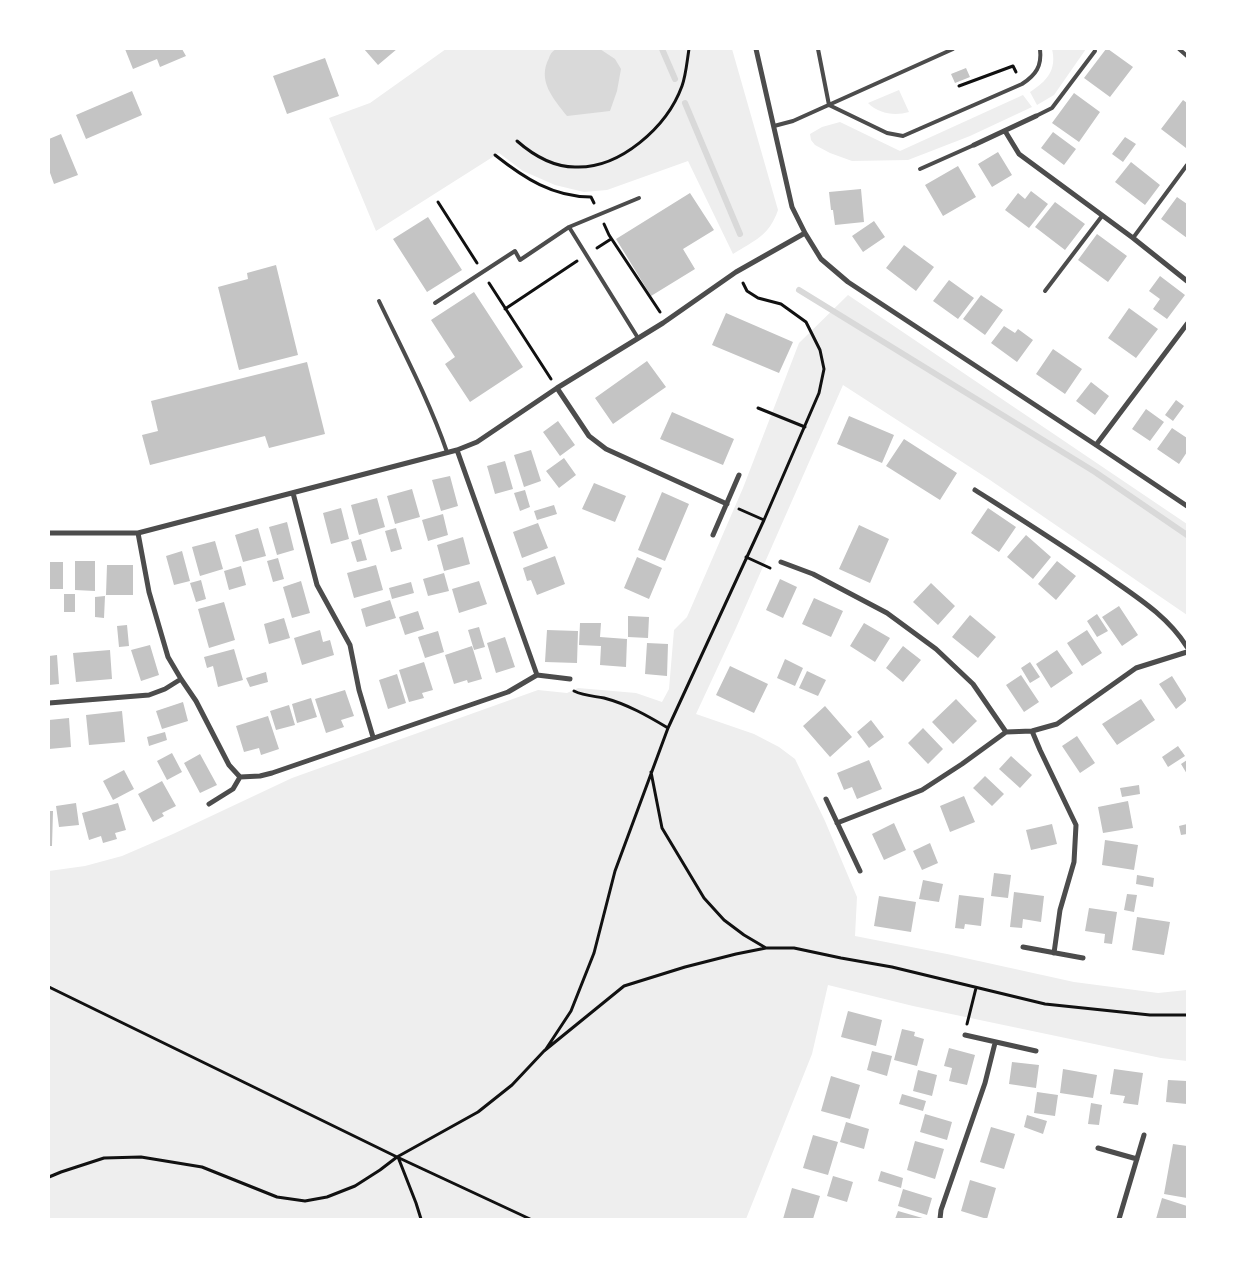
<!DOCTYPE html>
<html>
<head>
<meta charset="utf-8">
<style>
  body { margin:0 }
  #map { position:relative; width:1236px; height:1268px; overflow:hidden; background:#fff; font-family:"Space Grotesk",sans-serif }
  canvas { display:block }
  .frame { position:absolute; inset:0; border:50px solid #fff; pointer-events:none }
</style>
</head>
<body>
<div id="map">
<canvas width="1236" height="1268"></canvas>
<div class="frame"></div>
</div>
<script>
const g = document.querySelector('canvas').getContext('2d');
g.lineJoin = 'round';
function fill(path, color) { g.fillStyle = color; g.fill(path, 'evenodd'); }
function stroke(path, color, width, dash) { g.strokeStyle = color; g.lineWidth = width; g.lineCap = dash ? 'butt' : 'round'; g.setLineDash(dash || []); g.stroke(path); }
const green = new Path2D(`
  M446 49H732L778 210C769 236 755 240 733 254L688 161 607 190 584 192 555 185 523 171 499 153 376 231 329 118 370 103Z
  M1052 49H1086L1054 95 1037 105 1030 92C1047 81 1057 70 1052 49Z
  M899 90 909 112C895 116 879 114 868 103Z
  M1023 95 1032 107 970 136 908 160 852 161 830 153 815 145 811 140 810 134 822 127 840 122 900 151Z
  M848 295 1187 524V615L990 480 843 385 736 628 696 714 754 734 779 747 795 759 825 821 857 897 855 936 947 954 1074 982 1158 993 1187 990V1061L1161 1058 913 1006 828 985 812 1054 746 1219H49V871L85 866 122 856 173 834 292 778 538 690 567 693 578 688 636 693 662 702 669 689 674 630 687 617 743 488 799 343Z`);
const water = new Path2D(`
  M557 49H600L615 59 621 69 617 91 610 111 567 116C553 98 537 81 549 58 551 53 552 51 557 49Z`);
const stream = new Path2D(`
  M662 49 675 79
  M685 103 740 234
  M799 290 1095 472 1187 535`);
const building = new Path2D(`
  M125 49H182L186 56 160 67 157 59 133 69Z
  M364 49H397L378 65Z
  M1106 49H1108L1133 67 1110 97 1084 78Z
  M325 58 339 96 287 114 273 76Z
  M966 68 970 77 955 83 951 74Z
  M132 91 142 115 86 139 76 115Z
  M1074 93 1100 112 1079 142 1052 123Z
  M1183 100 1187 103V146L1186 148 1161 129Z
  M1053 132 1076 149 1064 165 1041 148Z
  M61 134 78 175 54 184 49 170V139Z
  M1125 137 1136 144 1123 162 1112 154Z
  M998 152 1012 175 992 187 978 164Z
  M1131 162 1160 185 1145 205 1115 182Z
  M958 166 976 197 943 216 925 185Z
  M861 189 864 222 835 225 833 210H831L829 192Z
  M1031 191 1048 204 1029 228 1005 210 1018 193 1025 199Z
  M690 193 714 230 683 249 695 269 651 296 616 239Z
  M1177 197 1187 204V238L1161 219Z
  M1055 202 1085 224 1065 250 1035 227Z
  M428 217 462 270 427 292 393 239Z
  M874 221 885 237 863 252 852 236Z
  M1097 234 1127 256 1108 282 1078 260Z
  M904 245 934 267 916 291 886 268Z
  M276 265 298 355 239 370 218 287 248 279 247 273Z
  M1160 276 1185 295 1167 319 1153 309 1160 299 1149 291Z
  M949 280 974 298 958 319 933 301Z
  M474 292 523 367 470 402 445 364 455 357 431 320Z
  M981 295 1003 310 985 335 963 319Z
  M1129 308 1158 329 1136 358 1108 338Z
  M726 313 793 342 779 373 712 345Z
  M1004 326 1015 333 1018 329 1033 340 1017 362 991 343Z
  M1053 349 1082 369 1065 394 1036 374Z
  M647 361 666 387 613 424 595 398Z
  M307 362 325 434 269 448 265 436 150 465 142 435 158 431 151 401Z
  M1091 382 1109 396 1095 415 1076 401Z
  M1176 400 1184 406 1173 421 1165 415Z
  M1146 409 1164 422 1150 441 1132 429Z
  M672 412 734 439 723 465 660 439Z
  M849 416 894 435 882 463 837 444Z
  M558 421 575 445 560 456 543 432Z
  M1172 428 1187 438V452L1179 464 1157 449Z
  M904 439 957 473 940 500 886 466Z
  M531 450 541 481 524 487 514 455Z
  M564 458 576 475 559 488 546 471Z
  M505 461 513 489 495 494 487 466Z
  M450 476 458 506 441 511 432 480Z
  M594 483 626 496 615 522 582 509Z
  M412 489 420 517 395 524 387 496Z
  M525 490 530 507 520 511 514 493Z
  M662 492 689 504 665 561 638 550Z
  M377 498 385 527 359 535 351 505Z
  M554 505 557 514 537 520 534 511Z
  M341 508 349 539 331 544 323 513Z
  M988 508 1016 527 999 552 971 533Z
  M443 514 448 535 428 541 422 520Z
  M287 522 294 550 277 555 269 527Z
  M538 523 548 548 522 558 513 532Z
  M859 525 889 539 870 583 839 569Z
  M258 528 266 556 243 562 235 535Z
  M396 528 402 549 391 552 385 531Z
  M1026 535 1051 557 1033 579 1007 557Z
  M463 537 470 564 444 571 437 545Z
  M361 539 367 560 357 562 351 542Z
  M215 541 223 569 200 576 192 547Z
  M182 551 190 581 174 585 166 556Z
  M555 556 565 584 537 595 531 580 527 581 523 568Z
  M637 557 662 568 649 599 624 588Z
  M278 558 284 579 273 582 267 561Z
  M75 561H95V591L75 590Z
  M1057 561 1076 576 1056 600 1038 584Z
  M49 562H63V589H49Z
  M107 565H133V595H106Z
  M376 565 383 590 354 598 347 573Z
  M241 566 246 585 229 590 224 571Z
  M444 573 449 591 428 596 423 579Z
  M780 579 797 587 783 618 766 610Z
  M201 580 206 599 196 602 190 583Z
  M301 581 310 613 292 618 283 587Z
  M479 581 487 604 459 613 452 589Z
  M411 582 414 593 392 599 389 588Z
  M931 583 955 606 938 625 913 602Z
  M64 594H75V612H64Z
  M105 596 104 618 95 617V597Z
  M814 598 843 611 831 637 802 624Z
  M390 600 396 618 366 627 361 609Z
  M224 602 235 640 209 648 198 609Z
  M1119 606 1138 635 1122 646 1102 617Z
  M418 611 424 629 405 635 399 617Z
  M1097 614 1108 631 1097 637 1087 621Z
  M970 615 996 637 978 658 952 637Z
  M628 616 649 617 648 638 628 637Z
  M284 618 290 638 269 644 264 624Z
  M580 623H601L600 637 627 639 626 667 600 665 601 646 579 645Z
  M864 623 890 638 875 662 850 646Z
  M127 625 129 646 119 647 117 626Z
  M479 627 485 647 474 650 468 630Z
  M320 630 323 642 330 640 334 655 302 665 294 638Z
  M547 630 578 631 577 663 545 662Z
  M1087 630 1102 653 1082 666 1067 643Z
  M438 631 444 652 425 658 418 637Z
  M505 637 515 667 496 673 487 643Z
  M647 643 668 644 667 676 645 674Z
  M150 645 159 675 141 681 131 650Z
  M472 646 482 679 468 683 467 680 454 684 445 655Z
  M903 646 921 660 903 682 886 668Z
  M234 649 243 680 218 687 213 666 207 668 204 657Z
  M110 650 112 679 76 682 73 653Z
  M1057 650 1073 673 1051 688 1036 664Z
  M57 655 59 684 49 685V656Z
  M785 659 803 668 795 686 777 678Z
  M424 662 433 690 422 693 424 698 409 702 399 670Z
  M1030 662 1040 677 1030 683 1021 668Z
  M730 666 768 684 754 713 716 695Z
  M807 671 826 680 818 696 799 688Z
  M266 672 268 682 250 687 246 678Z
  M397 674 406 703 388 709 379 680Z
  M1021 675 1039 702 1024 712 1006 685Z
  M1172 676 1187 700 1176 709 1159 684Z
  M345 690 354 716 341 720 344 727 326 733 315 699Z
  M311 698 317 717 297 723 292 704Z
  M956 699 977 721 953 744 932 722Z
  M1141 699 1155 720 1117 745 1102 724Z
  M183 702 188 721 162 729 156 711Z
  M289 705 295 725 276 730 270 711Z
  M825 706 852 737 830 757 803 726Z
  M122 711 125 742 89 745 86 715Z
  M268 716 279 749 261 755 259 748 244 752 236 726Z
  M69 718 71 747 49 749V720Z
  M871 720 884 737 869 748 857 732Z
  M923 728 943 749 928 764 908 743Z
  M165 732 167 740 149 746 147 737Z
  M1077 736 1095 763 1080 773 1062 746Z
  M1178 746 1185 756 1168 767 1162 757Z
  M172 753 182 772 167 780 157 761Z
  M200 754 217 785 200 793 184 763Z
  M1011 756 1032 775 1020 788 999 769Z
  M869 760 882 789 857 799 852 787 844 790 837 773Z
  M1187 760V774L1181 764Z
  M124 770 134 789 113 800 103 781Z
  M985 776 1004 794 992 806 973 788Z
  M162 781 176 806 162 813 164 816 153 822 138 794Z
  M1139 785 1140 794 1122 797 1120 788Z
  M964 796 975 822 950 832 940 806Z
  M1128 801 1133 828 1103 833 1098 807Z
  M76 803 79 825 59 827 56 806Z
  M118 803 126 830 115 833 117 839 103 843 101 836 89 840 82 813Z
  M49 811H53L52 846H49Z
  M894 823 906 850 884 860 872 834Z
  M1052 824 1057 844 1031 850 1026 830Z
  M1187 824V834L1181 835 1179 826Z
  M1105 840 1138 845 1134 870 1102 865Z
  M930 843 938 863 922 870 913 851Z
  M994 873 1011 875 1008 898 991 896Z
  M1137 875 1154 878 1153 887 1136 884Z
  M923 880 943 884 939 902 919 899Z
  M1014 892 1044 896 1041 922 1023 919 1022 928 1010 927Z
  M1127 894 1137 895 1134 912 1124 910Z
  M959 895 984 898 981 926 965 924 964 929 955 928Z
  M879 896 916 902 911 932 874 926Z
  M1089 908 1117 912 1112 944 1104 943 1105 934 1085 931Z
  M1137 917 1170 922 1164 955 1132 950Z
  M848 1011 882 1020 876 1046 841 1037Z
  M902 1029 915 1032 914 1036 924 1039 917 1066 894 1060Z
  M949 1048 975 1055 967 1085 949 1081 952 1068 944 1066Z
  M872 1051 892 1056 887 1076 867 1070Z
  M1012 1062 1039 1065 1036 1088 1009 1084Z
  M1063 1069 1097 1075 1093 1098 1060 1093Z
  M1114 1069 1143 1073 1138 1105 1123 1103 1125 1096 1110 1094Z
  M918 1070 937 1075 932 1096 913 1091Z
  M831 1076 860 1085 850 1119 821 1111Z
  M1168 1080 1187 1081V1104L1166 1102Z
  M1037 1092 1058 1095 1055 1116 1034 1113Z
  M902 1094 926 1101 923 1111 899 1104Z
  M1091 1103 1102 1105 1099 1125 1088 1124Z
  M925 1114 952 1122 947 1140 920 1132Z
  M1027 1115 1047 1121 1043 1134 1024 1127Z
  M846 1122 869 1129 864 1149 840 1142Z
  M991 1127 1015 1134 1004 1169 980 1162Z
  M813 1135 838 1142 828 1175 803 1168Z
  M915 1141 944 1149 935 1179 907 1170Z
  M1173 1144 1187 1146V1198L1164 1194Z
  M881 1171 903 1178 901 1188 878 1181Z
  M833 1176 853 1182 847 1202 827 1196Z
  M970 1180 996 1188 987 1219 961 1211Z
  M792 1188 820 1196 813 1219H783Z
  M903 1189 932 1198 927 1215 898 1206Z
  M1162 1198 1187 1206 1186 1219H1156Z
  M898 1211 926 1219H895Z`);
const path = new Path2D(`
  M959 86 1013 66 1016 72
  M517 141C533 155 553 167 575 167 620 169 667 127 682 86 686 75 687 61 689 49
  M495 155C524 178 553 197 591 197L594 203
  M438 202 477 263
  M604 224 609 235 660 312
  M597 248 611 239
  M489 283 551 379
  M505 309 577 261
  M758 408 805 427
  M739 509 764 520
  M746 557 770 568
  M574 691C584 696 594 696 604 698 627 704 648 716 668 728
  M651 772 662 828 704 898 724 920 744 935 766 948
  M49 987 397 1157 530 1219
  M967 1024 976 988
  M546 1049 571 1011 594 953 615 871 668 728 764 520 819 393 824 369 820 350 806 322 781 304 758 298 747 291 743 283
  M398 1157 416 1203 421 1219
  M49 1177 61 1172 104 1158 141 1157 202 1167 277 1197 305 1201 327 1197 355 1186 380 1170 397 1157 478 1112 512 1085 544 1051 624 986 685 967 736 954 766 948H794L841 958 892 967 1045 1004 1150 1015H1187`);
const service = new Path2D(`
  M818 49 829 105
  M1179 49 1187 56
  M829 105 887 133 903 136 1022 84C1036 75 1042 66 1040 49
  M1036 116 1052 108 1095 51
  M774 126 793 121 953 49
  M920 169 974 145
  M569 227 638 338
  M1133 238 1187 165
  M1045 291 1102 216
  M379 301C403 351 429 400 447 452
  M435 303 515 251 520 260 569 227 639 198`);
const minor = new Path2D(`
  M756 49 792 207 805 233 821 259 848 282 1096 445 1187 506
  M1005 131 1019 154 1133 238 1187 281
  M974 145 1036 116
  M557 388 589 436 606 449 727 504
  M1096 445 1187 324
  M457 450 537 675
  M975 490C1019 518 1062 545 1104 574 1135 596 1167 615 1187 647
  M293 493 317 585 350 645 359 690 373 737
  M49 533H138L457 450 477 442 557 388 663 323 736 272 805 233
  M138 533 149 592 168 657 181 679 196 701 229 765 240 777
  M713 535 739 475
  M781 562 813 574 887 613 936 649 973 684 1006 732
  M49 703 149 695 165 689 181 679
  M1032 731 1040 750 1076 825 1074 862 1060 910 1054 953
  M826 799 860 871
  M209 804 233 789 240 777 260 776 272 773 508 692 537 675 570 679
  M837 823 922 790 962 764 1006 732 1032 731 1057 724 1136 668 1187 652
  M1023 947 1083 958
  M965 1035 1036 1051
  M1098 1148 1137 1159
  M940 1219 941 1210 985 1083 995 1043
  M1119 1219 1144 1135`);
fill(green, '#eee');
fill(water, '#d9d9d9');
stroke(stream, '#d9d9d9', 6);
fill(building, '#c4c4c4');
stroke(path, '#111', 3);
stroke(service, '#4c4c4c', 4);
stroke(minor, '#4c4c4c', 5);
</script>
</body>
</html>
